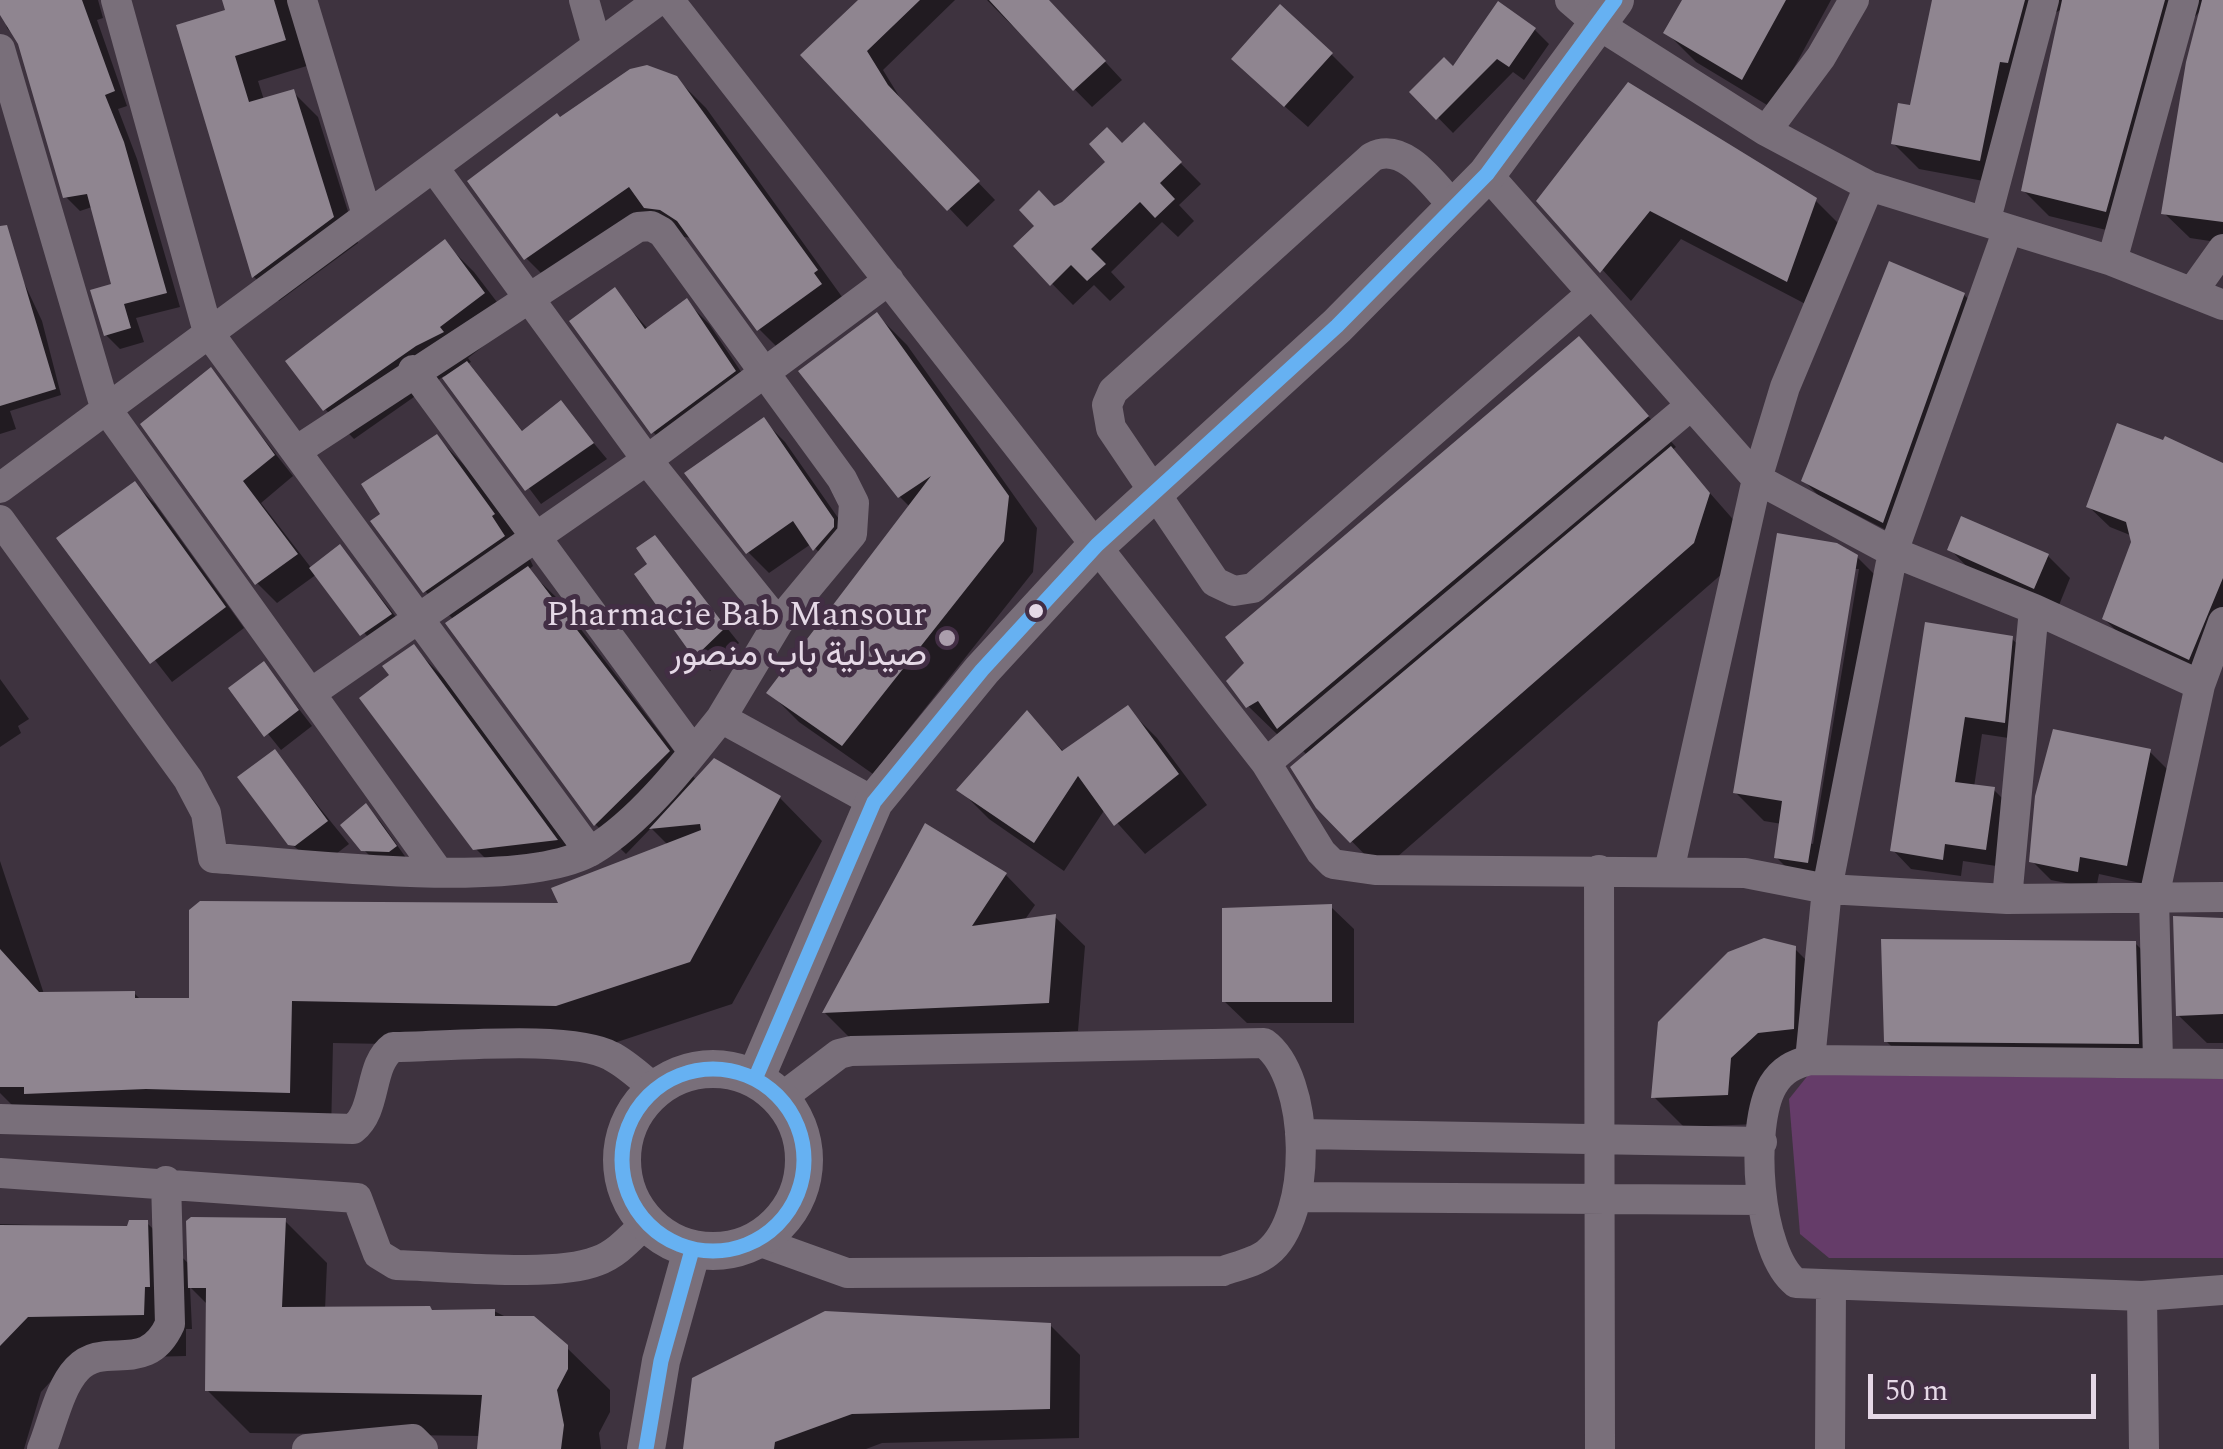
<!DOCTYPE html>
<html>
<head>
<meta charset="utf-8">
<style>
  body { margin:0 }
  #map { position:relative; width:2223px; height:1449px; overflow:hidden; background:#3e333f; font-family:Spectral,serif }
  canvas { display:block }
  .scale { position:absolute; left:1868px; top:1374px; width:228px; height:45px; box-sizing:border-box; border:5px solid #e5d8e6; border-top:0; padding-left:12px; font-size:30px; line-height:35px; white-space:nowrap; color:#e5d8e6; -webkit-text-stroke:8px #422e44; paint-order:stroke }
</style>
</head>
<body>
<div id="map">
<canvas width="2223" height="1449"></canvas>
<div class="scale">50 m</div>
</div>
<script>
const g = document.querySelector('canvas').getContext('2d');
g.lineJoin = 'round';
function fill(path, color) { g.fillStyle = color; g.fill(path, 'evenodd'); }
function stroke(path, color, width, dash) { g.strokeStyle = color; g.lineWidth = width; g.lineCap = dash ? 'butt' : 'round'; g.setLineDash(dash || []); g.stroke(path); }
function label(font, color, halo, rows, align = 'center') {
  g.font = font + ' Spectral,Vazirmatn,serif'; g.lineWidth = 10; g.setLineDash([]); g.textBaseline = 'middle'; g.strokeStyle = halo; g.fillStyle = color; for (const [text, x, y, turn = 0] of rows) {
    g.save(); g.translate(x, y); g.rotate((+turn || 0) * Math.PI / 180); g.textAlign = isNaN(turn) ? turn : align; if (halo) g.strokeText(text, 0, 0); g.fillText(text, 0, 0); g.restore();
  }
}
const green = new Path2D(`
  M1809 1074 2223 1079V1258H1829L1800 1234 1789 1099Z`);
const shadow = new Path2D(`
  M0 0H98L103 18 97 20 127 106 118 109 137 159 180 307 136 318 144 342 120 349 106 335 114 286 92 207 80 211 65 196 20 42 7 28Z
  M225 0H290L310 65 258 81 264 100 293 92 318 117 358 243 279 301 254 277 179 27 229 12Z
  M862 0H955L883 70 905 106 995 200 967 227 804 55Z
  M987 0H1048L1122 80 1092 107Z
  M1685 0H1831L1772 108 1696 62 1666 32Z
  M1940 0H2223V243L2190 238 2164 213 2204 7 2191 21 2131 236 2049 216 2023 190 2064 8 2055 13 2005 185 1919 169 1893 143 1912 108Z
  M1534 29 1549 44 1524 80 1513 72 1453 133 1413 92Z
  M1331 54 1354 77 1308 127 1256 81Z
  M676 78 706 108 845 301 789 359 759 329 692 238 676 236 656 217 556 288 526 258 561 120Z
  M1144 126 1201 184 1179 205 1194 221 1178 237 1162 222 1111 272 1125 287 1110 301 1094 285 1073 305 1016 247Z
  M1815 200 1845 230 1817 310 1681 239 1631 301 1540 201Z
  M444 242 474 272 513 323 468 358 471 362 467 364 524 433 561 404 607 459 541 504 444 376 354 439 325 409Z
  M18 270 42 321 61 395 10 411 16 429 0 434V274Z
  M614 291 649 330 687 302 709 324 756 394 675 454 653 432Z
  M1964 295 1979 309 1898 536 1818 495 1804 481Z
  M877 315 907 345 1037 528 1033 572 873 774 799 722 770 693 910 507 900 497Z
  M1578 339 1676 447 1672 450 1738 525 1723 573 1381 871 1318 807 1308 756 1284 732 1278 735 1248 706Z
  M210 371 293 476 261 503 312 569 340 547 412 637 384 657 317 574 277 603 257 583Z
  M764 421 785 442 855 542 836 570 811 544 769 573 748 552Z
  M437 437 466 467 523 544 533 566 528 570 557 598 696 780 714 761 780 798 822 841 732 1004 599 1048 333 1043 331 1134 27 1120 0 1093V861L44 994 134 993 142 1001 191 1000 561 905 668 845 651 828 626 854 596 825 449 624 454 620 425 591 383 515Z
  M2223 465V649L2211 679 2126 640 2104 619 2133 542 2130 535 2110 527 2088 506Z
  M135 484 155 504 244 628 172 682 60 538Z
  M655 538 739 643 710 671 637 574 651 565Z
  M1950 549 2048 556 2070 578 2057 610 1972 572Z
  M1857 557 1886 586 1836 890 1805 886 1776 857 1782 824 1764 821 1735 792ZM1854 569H1859L1813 844 1808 843Z
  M1927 625 2011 638 2030 656 2022 740 1982 734 1974 787 1994 790 2012 808 2003 867 1963 861 1961 876 1911 869 1893 850Z
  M414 648 443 677 584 869 505 878 475 848 392 676Z
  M264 664 312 726 281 750 231 688Z
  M0 679 29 719 18 726 21 733 0 747Z
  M1127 708 1157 738 1207 805 1145 854 1105 809 1064 871 989 819 960 790 1027 714 1065 753Z
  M2149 751 2168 770 2145 884 2099 874 2096 889 2051 880 2032 861Z
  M275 753 349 844 319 867 290 843Z
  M366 807 380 821 409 862 378 864 363 849Z
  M926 827 1006 875 1035 905 1024 921 1055 917 1085 946 1078 1031 854 1042 825 1013Z
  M1331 907 1354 929V1023H1247L1224 1001Z
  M2223 920V1043H2207L2178 1015Z
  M2135 943 2165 973 2167 1073 1916 1071 1886 1041Z
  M1794 948 1824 978 1823 1058 1788 1062 1757 1124 1684 1127 1654 1097Z
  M285 1221 327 1263 325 1310 494 1311 566 1347 610 1390V1412L599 1433 601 1449H481V1436L250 1433 207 1390 208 1305 190 1287 192 1329H186V1356L71 1359 41 1392 24 1449H0V1224L129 1228 147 1223 190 1265Z
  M1050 1325 1080 1355 1079 1438 882 1443 866 1449H685Z`);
const building = new Path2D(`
  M0 0H82L115 91 105 95 124 142 167 293 124 304 131 328 104 336 90 290 111 284 87 194 63 198 18 44 0 15Z
  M222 0H274L286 40 235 56 249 102 294 89 334 217 252 278 176 25 225 10Z
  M858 0H920L867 51 888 85 980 181 947 211 800 55Z
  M989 0H1049L1106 61 1073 91Z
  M1682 0H1786L1742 80 1663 33Z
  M1932 0H2025L2008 63 2000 62 1980 161 1891 144 1898 103 1910 105Z
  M2062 0H2165L2106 212 2021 191Z
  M2202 0H2223V222L2161 214 2186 62Z
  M1498 1 1536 28 1509 67 1497 59 1436 120 1409 92 1444 57 1453 66Z
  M1280 4 1333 53 1284 107 1231 59Z
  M647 65 677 76 818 270 814 273 822 284 757 331 677 221 660 210 644 208 629 187 524 260 467 181 557 113 560 117 630 69Z
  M1628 82 1817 198 1787 282 1650 211 1600 273 1536 201Z
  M1144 122 1182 162 1160 183 1175 199 1155 218 1140 202 1091 249 1106 264 1087 281 1071 265 1050 286 1013 246 1034 226 1019 210 1039 190 1054 206 1062 202 1105 162 1089 144 1107 127 1122 143Z
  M7 225 56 389 0 406V226Z
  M445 239 485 293 440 327 444 332 416 346 323 411 285 361Z
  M1889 261 1965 293 1883 523 1801 481Z
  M615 287 645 329 687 298 736 371 651 434 569 321Z
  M877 312 1009 496 1004 541 842 746 766 693 931 476 898 498 798 371Z
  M1579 336 1649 416 1277 729 1258 701 1246 708 1226 681 1244 663 1225 637Z
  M467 361 522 431 561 400 594 443 525 491 442 378Z
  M211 367 275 455 243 481 298 554 255 585 140 424Z
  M764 417 834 519V527L813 551 793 521 746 554 684 473Z
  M2117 423 2163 440 2165 436 2223 463V578L2189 660 2102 619 2131 542 2126 522 2086 507Z
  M437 434 495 514 492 516 505 536 423 593 370 521 380 514 361 484Z
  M1671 446 1710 493 1694 543 1350 843 1316 808 1290 767Z
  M135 481 226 607 150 664 56 538Z
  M1961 516 2049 554 2034 589 1947 550Z
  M1777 533 1837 543 1858 555 1808 863 1774 858 1782 801 1733 793Z
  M655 535 726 627 694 658 634 574 647 564 636 548Z
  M340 544 392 614 360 636 309 568Z
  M528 566 670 751 594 826 445 623Z
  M1925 622 2013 636 2005 723 1965 717 1955 782 1995 787 1986 850 1945 844 1943 860 1890 851Z
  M414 644 558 840 473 850 359 698 389 675 382 666Z
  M264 661 299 710 264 737 228 688Z
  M1128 705 1179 774 1114 826 1078 776 1034 843 956 790 1027 710 1062 751Z
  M2053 729 2151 749 2127 866 2080 857 2078 872 2029 862 2035 796Z
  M275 749 328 821 295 846 288 845 237 777Z
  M714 758 781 796 690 962 556 1006 292 1001 290 1093 146 1089 24 1094V1087H0V949L39 992 135 991V998H189V910L200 901 558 903 551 888 701 830 700 824 649 829Z
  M366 803 397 846 389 852 361 851 340 825Z
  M925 823 1007 873 972 926 1056 914 1049 1003 822 1013Z
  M1332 904V1002H1222V908Z
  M2173 916 2223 918V1014L2176 1016Z
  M1764 938 1796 946 1794 1029 1758 1033 1731 1058 1728 1095 1651 1098 1658 1022 1728 952Z
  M1881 939 2136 941 2139 1044 1884 1042Z
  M191 1217 286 1218 282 1307 430 1306 432 1310 495 1309V1316H534L568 1345V1369L557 1390 564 1425 561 1449H477L482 1395 205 1391 206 1288H188L186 1221Z
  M129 1220H148L150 1287H145L144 1315 28 1317 0 1346V1225L127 1226Z
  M825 1311 1051 1323 1050 1409 852 1414 775 1442 774 1449H683L692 1378Z`);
const minor = new Path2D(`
  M116 0 208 332 590 852
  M302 0 367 215
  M584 0 597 46
  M669 0 1266 763 1321 852 1333 864 1375 870 1745 873 1827 889 2007 899 2223 897
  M1570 0 1599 25 1766 131 1869 186 2112 261 2223 305
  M0 49 105 407 437 870
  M1766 131 1821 57 1854 0
  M434 168 647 460 778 623 721 718
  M1487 174 1757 479 1893 552 2034 609 2200 685
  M1455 208C1435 187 1405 140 1372 157L1113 391 1107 405 1111 428 1215 582 1234 591 1253 588 1592 293
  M1986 219 2044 0
  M2112 261 2184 0
  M2193 291 2223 249
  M413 370 693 751
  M296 451 638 227 651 226 662 232 842 479 854 503 852 534 778 623
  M0 488 659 0
  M0 520 188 779 206 813 213 858C301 863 522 893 593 850 642 820 686 762 721 718L874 802
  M311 693 647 460 889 280
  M1266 763 1689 407
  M1599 870 1600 1449
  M1669 871 1757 479 1785 387 1869 186
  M2007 899 2034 609
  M1810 1060 1827 889 1893 552 2008 229
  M2158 1061 2154 897 2200 685 2223 622
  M2223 1064 1810 1060C1794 1064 1782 1070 1773 1085 1749 1126 1757 1253 1796 1283L2142 1296 2223 1290
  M0 1119 353 1129C378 1109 368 1065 393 1047 442 1047 572 1034 611 1056 627 1064 641 1078 655 1089
  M1300 1134 1762 1142
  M0 1173 357 1198 378 1254 396 1265C445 1266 555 1278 597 1261 617 1254 631 1237 646 1223
  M1298 1197 1762 1200
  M758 1241 847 1273 1223 1271C1237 1266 1256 1262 1267 1253 1314 1216 1311 1077 1264 1043L851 1051 839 1054 781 1098
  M2142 1296 2144 1449
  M42 1449C52 1425 59 1388 77 1369 105 1339 146 1377 170 1324L166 1181
  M307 1449 413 1439 423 1449
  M1830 1449 1831 1288`);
const tertiary = new Path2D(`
  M622 1160a91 91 0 1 1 182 0a91 91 0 1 1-182 0Z
  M755 1079 874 802 982 670 1097 545 1337 326 1487 174 1615 0
  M646 1449 661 1361 692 1250`);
const bus1 = new Path2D(`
  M622 1160a91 91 0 1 1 182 0a91 91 0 1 1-182 0Z
  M755 1079 874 802 982 670 1097 545 1337 326 1487 174 1615 0
  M646 1449 661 1361 692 1250`);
const markers = [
  [1036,611,9,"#e5d8e6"],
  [947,638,10,"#ab9eac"]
];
const poiNames = [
  ["Pharmacie Bab Mansour",927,618],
  ["صيدلية باب منصور",927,658]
];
fill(green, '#653c69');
fill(shadow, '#0007');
fill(building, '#8f8590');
stroke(minor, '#796f7a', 30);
stroke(tertiary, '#796f7a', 38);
stroke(bus1, '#66b1f2', 15);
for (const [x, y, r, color] of markers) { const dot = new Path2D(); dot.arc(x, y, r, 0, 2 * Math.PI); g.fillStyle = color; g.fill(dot); stroke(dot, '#422e44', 4); }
label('35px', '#e5d8e6', '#422e44', poiNames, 'right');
</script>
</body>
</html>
